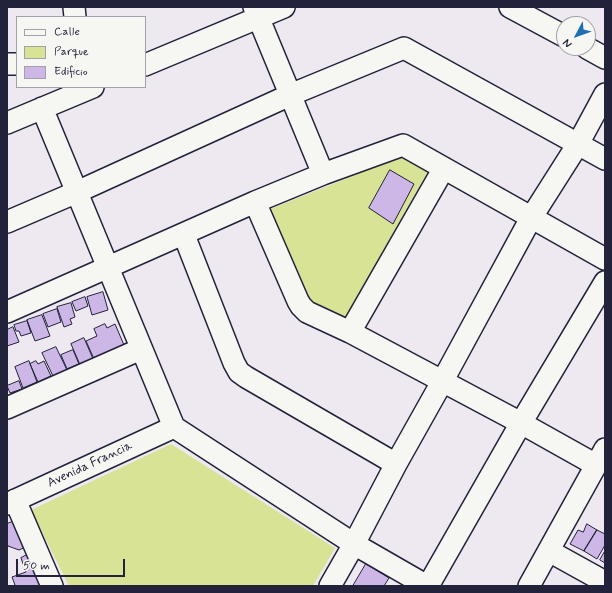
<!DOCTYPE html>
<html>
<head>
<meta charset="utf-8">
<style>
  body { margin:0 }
  #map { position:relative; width:612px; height:593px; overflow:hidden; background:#eee9f0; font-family:Mynerve,sans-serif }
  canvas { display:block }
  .frame { position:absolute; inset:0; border:8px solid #22223b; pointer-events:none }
  .legend { position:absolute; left:16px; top:16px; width:130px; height:72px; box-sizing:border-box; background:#f6f6f2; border:1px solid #a1a1a9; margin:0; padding:5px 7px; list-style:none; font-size:12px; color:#22223b }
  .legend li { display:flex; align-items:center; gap:8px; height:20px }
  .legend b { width:20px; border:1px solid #a1a1a9 }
  .north { position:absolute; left:556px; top:16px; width:40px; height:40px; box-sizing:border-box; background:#f6f6f2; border:1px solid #a1a1a9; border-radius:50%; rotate:229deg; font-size:11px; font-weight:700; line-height:16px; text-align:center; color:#22223b }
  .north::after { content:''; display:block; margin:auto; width:14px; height:18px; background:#1f6fb2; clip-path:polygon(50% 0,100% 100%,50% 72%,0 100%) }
  .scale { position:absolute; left:16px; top:559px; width:109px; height:18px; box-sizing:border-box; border:2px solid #22223b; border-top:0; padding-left:5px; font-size:12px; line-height:14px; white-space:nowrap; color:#22223b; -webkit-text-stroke:3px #f6f6f2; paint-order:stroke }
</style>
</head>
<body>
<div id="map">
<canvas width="612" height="593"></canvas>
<div class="frame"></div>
<ul class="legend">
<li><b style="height:5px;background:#f6f6f2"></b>Calle</li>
<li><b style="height:11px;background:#d8e396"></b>Parque</li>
<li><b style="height:11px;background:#ccb7e6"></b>Edificio</li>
</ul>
<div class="north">N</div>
<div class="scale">50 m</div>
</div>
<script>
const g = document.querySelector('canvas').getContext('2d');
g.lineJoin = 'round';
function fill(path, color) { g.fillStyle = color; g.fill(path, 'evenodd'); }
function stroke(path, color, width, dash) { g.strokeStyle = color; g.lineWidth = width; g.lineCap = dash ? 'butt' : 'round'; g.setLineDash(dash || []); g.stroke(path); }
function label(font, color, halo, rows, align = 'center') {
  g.font = font + ' Mynerve,sans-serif'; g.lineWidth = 4; g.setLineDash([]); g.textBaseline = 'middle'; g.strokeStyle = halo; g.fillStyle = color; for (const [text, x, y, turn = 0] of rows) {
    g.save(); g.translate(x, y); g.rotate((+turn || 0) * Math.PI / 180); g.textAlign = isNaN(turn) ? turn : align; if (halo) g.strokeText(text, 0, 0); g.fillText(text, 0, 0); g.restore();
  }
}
const green = new Path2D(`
  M400 157 428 171 344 320 309 302 268 210Z
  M171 444 335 548 313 586H69L31 510Z`);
const building = new Path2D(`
  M390 170 414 184 393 224 369 208Z
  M103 292 108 310 92 315 87 297Z
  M85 297 88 306 76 311 72 302Z
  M71 303 75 317 70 319 72 324 64 327 57 307Z
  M57 309 61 322 48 327 43 314Z
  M42 315 50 336 35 341 27 320Z
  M27 321 31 333 21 336 19 331H16L14 325Z
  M105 324 107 328 115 324 124 345 94 359 86 341 97 336 94 329Z
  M13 327 19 342 7 346V330Z
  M84 338 94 361 81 367 71 344Z
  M56 347 67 370 53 376 42 353Z
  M73 350 79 364 67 369 61 355Z
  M29 361 37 382 23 388 15 367Z
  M36 361 38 364 44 361 51 376 38 382 30 364Z
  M19 381 22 389 10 393 7 386Z
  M17 520 28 546 19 550 8 546 7 543V524Z
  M587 524 597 530 584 551 570 544 578 530 583 532Z
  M597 530 605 534V545L597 559 584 551Z
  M605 551V563L600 560Z
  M29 554 42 586H13L15 585 12 577 26 572 21 558Z
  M366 564 389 578 384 586H353Z`);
const minor = new Path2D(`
  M74 7 75 17
  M254 7 323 174
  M510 7 564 36
  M587 48 605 58
  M7 64H17
  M145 65 284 7
  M42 108 174 427 354 544 427 586
  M7 123 93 87
  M255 202 298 301 301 306 307 312 350 332 521 423 596 465
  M7 222 77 192 290 95 404 48 605 159
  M184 235 234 363 239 372 246 377 396 464
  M7 312 255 202 323 174 403 145 605 259
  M350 332 444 168
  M7 408 141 349
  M15 500 52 586
  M7 504 174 427
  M549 551 605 582
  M330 586 354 544 396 464 442 382 531 218 578 144 605 94
  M428 586 521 423 605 282
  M529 586 605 449`);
const streetNames = [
  ["Avenida Francia",90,465,-25]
];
fill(green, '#d8e396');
fill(building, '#ccb7e6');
stroke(building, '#22223b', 1);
stroke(minor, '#22223b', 24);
stroke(minor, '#f6f6f2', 21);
label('13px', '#22223b', '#f6f6f2', streetNames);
</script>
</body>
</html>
